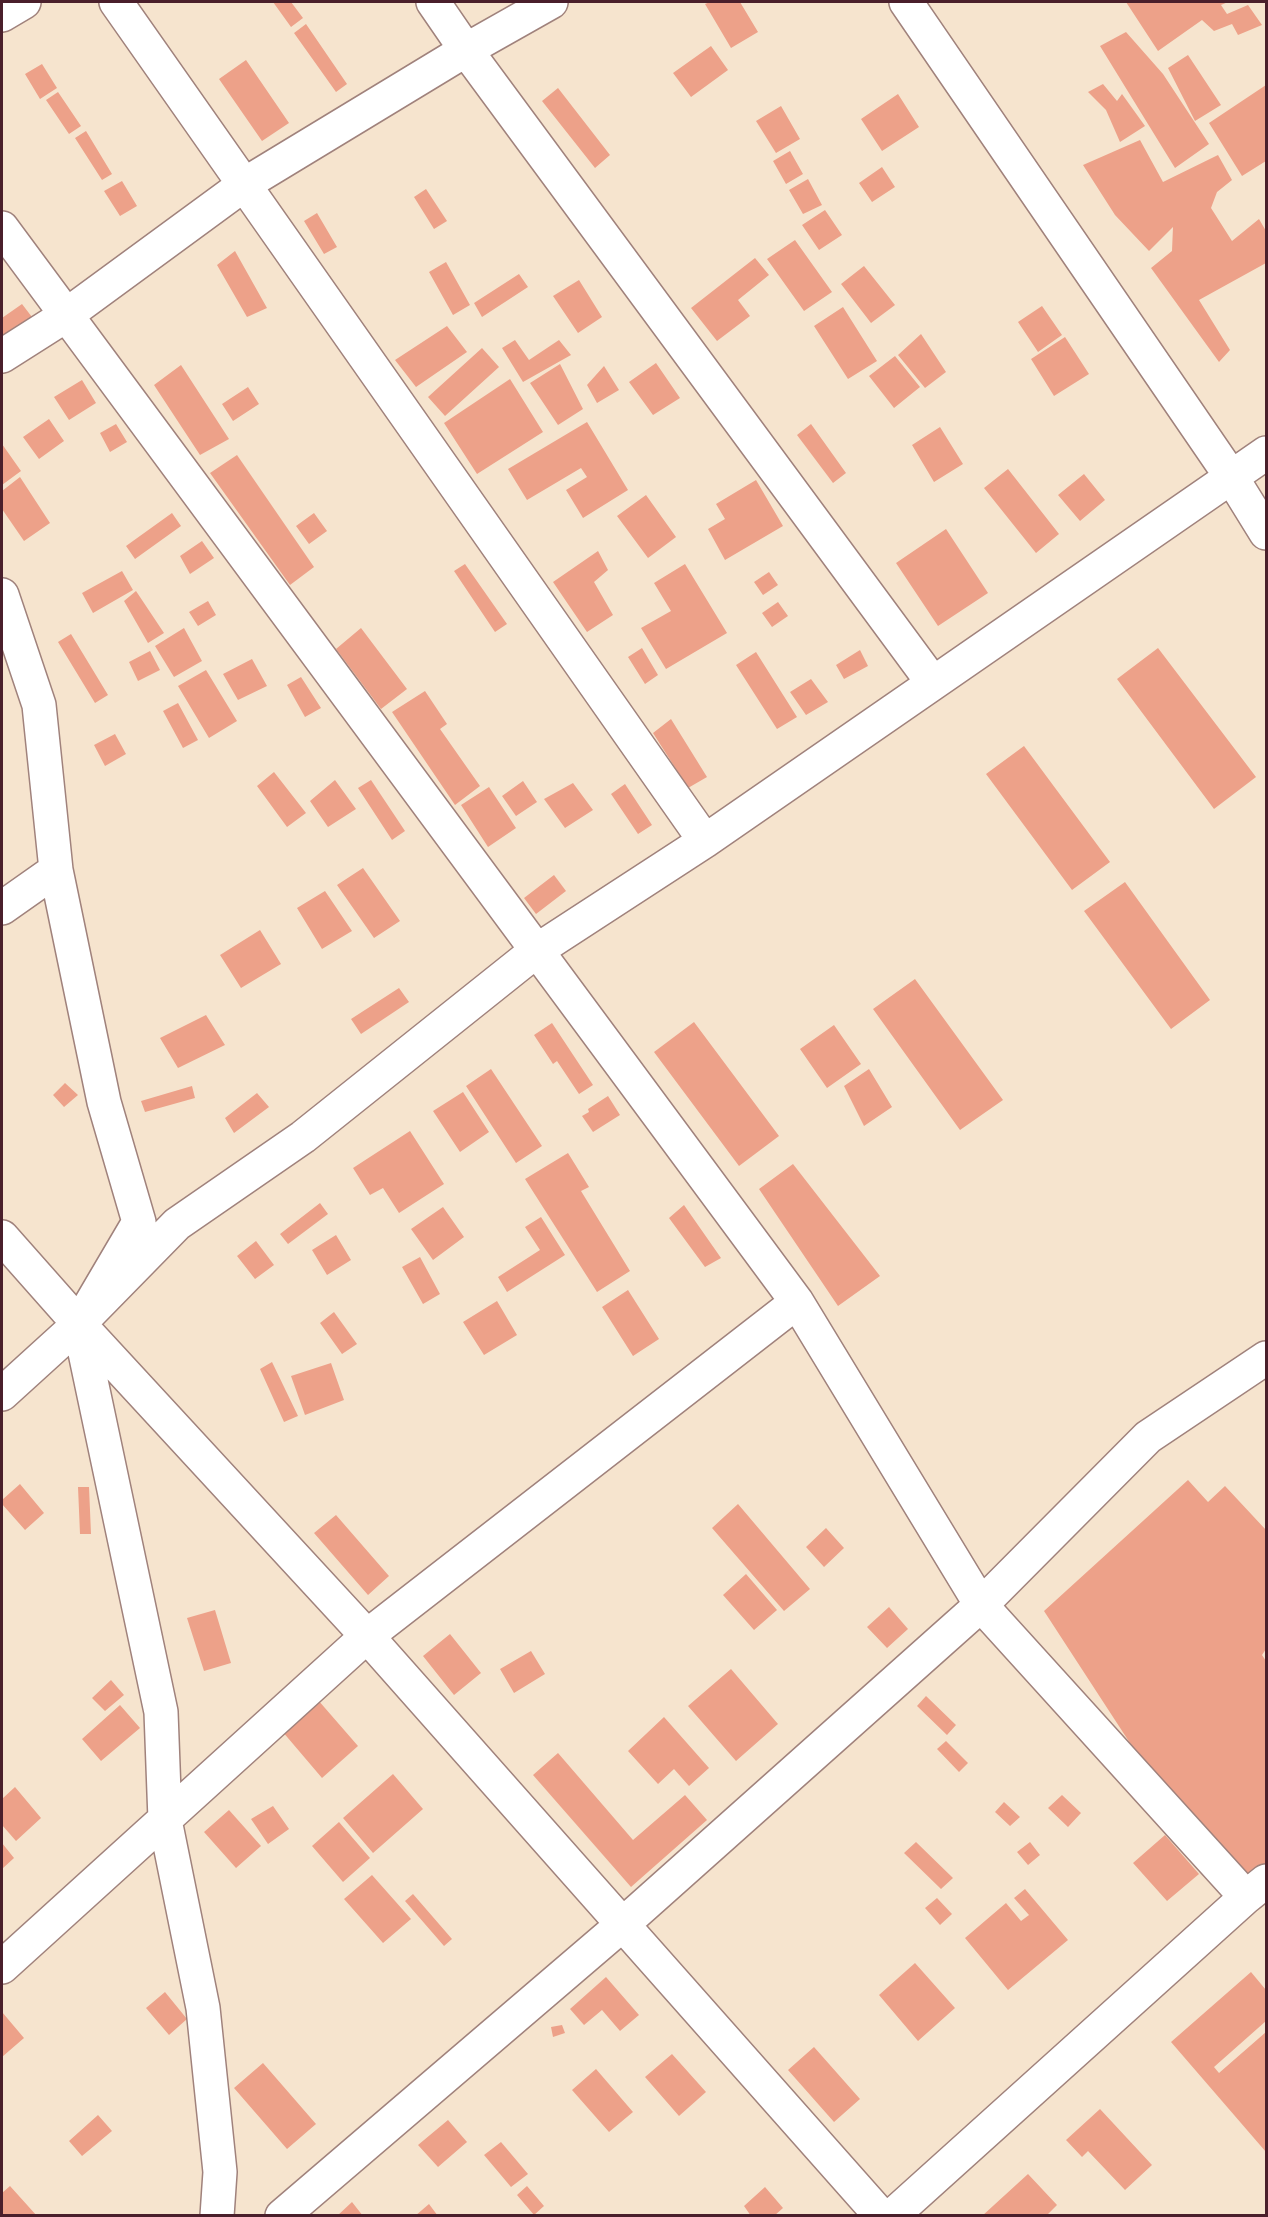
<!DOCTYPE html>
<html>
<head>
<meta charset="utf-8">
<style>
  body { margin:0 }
  #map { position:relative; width:1268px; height:2217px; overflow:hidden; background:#f6e4ce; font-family:"IM FELL English",serif }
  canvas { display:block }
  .frame { position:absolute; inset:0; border:3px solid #4a1f2b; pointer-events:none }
</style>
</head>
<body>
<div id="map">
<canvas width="1268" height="2217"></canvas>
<div class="frame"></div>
</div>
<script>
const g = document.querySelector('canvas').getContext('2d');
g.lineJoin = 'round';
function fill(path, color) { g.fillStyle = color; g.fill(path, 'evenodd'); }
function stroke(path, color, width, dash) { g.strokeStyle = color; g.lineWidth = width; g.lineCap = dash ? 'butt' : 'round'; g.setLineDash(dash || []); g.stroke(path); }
const building = new Path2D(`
  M273 2H291L303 18 291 27Z
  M710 2H740L758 32 731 48 705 4Z
  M1126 2H1228L1221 5 1227 14 1248 5 1262 25 1238 35 1232 24 1214 31 1202 20 1158 51Z
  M306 24 347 84 336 92 294 33Z
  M1126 32 1163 74 1209 144 1175 168 1100 46Z
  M711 46 728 70 691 97 673 73Z
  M1188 55 1221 105 1195 121 1168 68Z
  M246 60 289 123 262 141 219 79Z
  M42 64 57 88 40 99 25 74Z
  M1103 84 1117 101 1122 94 1145 126 1120 142 1106 110 1088 92Z
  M1266 85V161L1242 176 1209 123Z
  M558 88 610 155 595 168 542 101Z
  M58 92 81 126 69 134 46 100Z
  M898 94 919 127 882 151 861 119Z
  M781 106 800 139 776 153 756 121Z
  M86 131 112 174 102 180 75 138Z
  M1140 140 1163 182 1218 155 1232 180 1217 192 1211 208 1232 241 1259 219 1266 231V263L1199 300 1230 350 1219 362 1151 268 1172 251 1173 227 1149 251 1115 215 1083 165Z
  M790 151 803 174 786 184 773 161Z
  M882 167 895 187 872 202 859 183Z
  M808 179 822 205 803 214 789 190Z
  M122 181 137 206 120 216 104 191Z
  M426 189 447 221 434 229 414 197Z
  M825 210 842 235 819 250 802 225Z
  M317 213 337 247 324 254 304 221Z
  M795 240 832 292 804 311 767 259Z
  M235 251 267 308 247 317 217 265Z
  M755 258 769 275 738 300 750 316 717 341 691 308Z
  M446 262 470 305 453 315 429 272Z
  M864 266 895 305 871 323 841 284Z
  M519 274 528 287 482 317 474 303Z
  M579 280 602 317 578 333 553 296Z
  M22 304 35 321 8 342 2 332V318Z
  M1042 306 1062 335 1038 352 1018 322Z
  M843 307 877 361 848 379 814 326Z
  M447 326 467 352 416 387 395 360Z
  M921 334 946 372 925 388 898 355Z
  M1065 337 1089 374 1054 396 1031 359Z
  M515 340 529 360 559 340 571 355 523 382 502 348Z
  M482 348 499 367 445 416 428 397Z
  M895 356 920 387 894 408 869 376Z
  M656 363 680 398 653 415 629 382Z
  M560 364 583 409 558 425 530 383Z
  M181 365 229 439 200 455 154 385Z
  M604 366 619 390 597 403 587 385Z
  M510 379 543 432 477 474 444 423Z
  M82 380 96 403 69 420 54 397Z
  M248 387 259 404 233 421 222 404Z
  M49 419 64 441 39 459 23 437Z
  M587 422 628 490 583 518 566 490 587 477 581 468 527 500 508 469Z
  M116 424 127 442 110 452 100 433Z
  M811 424 846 473 833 483 797 435Z
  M940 427 963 464 934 482 912 445Z
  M2 444 21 471 2 485Z
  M237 455 314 567 290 585 210 473Z
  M1008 469 1059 534 1036 553 984 488Z
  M1084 474 1105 500 1080 521 1058 495Z
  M20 477 50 523 24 541 2 509V491Z
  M756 480 783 526 725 560 708 529 725 519 716 504Z
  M646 495 676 537 648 558 617 516Z
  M172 513 181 526 135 559 126 546Z
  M314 513 327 531 309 544 296 526Z
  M946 529 988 593 938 626 896 563Z
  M202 541 214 558 190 574 180 556Z
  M598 551 608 570 594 582 613 615 587 632 553 582Z
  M465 564 507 624 495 632 454 571Z
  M685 564 727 633 666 669 641 628 671 611 654 583Z
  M122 571 133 590 93 613 82 593Z
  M769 572 778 585 763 595 754 582Z
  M136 591 164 633 148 643 124 601Z
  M208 601 216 615 198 626 189 612Z
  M778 602 788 616 772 627 762 613Z
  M184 628 202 661 174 677 155 646Z
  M361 628 407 689 381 709 336 649Z
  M71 634 108 695 95 703 58 642Z
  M642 648 658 675 645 684 628 657Z
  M1158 648 1256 777 1214 809 1117 679Z
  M860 650 868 666 844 679 836 665Z
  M150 651 160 670 138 681 129 662Z
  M756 652 797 717 777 729 736 665Z
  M252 659 267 686 238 700 223 674Z
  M206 670 237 721 209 738 178 686Z
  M301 677 321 708 305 717 287 685Z
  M811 679 828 702 806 715 790 692Z
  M425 691 447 724 440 729 480 786 455 805 392 712Z
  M178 703 198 740 183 748 163 711Z
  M671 719 707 777 688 788 653 733Z
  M115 734 126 754 105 766 94 745Z
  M1024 746 1110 862 1072 890 986 774Z
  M274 772 306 813 287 827 257 786Z
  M335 780 356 809 328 827 310 801Z
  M371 780 405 831 392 840 358 788Z
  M523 781 537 802 516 816 502 796Z
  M573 783 593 810 565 828 544 799Z
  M625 784 652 825 638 834 611 794Z
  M489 787 516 828 488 847 461 805Z
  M363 868 400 921 374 938 337 885Z
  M554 875 566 891 536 914 524 898Z
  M1125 882 1210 1000 1171 1029 1084 911Z
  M325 891 352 931 322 949 297 908Z
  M260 930 281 964 241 988 220 955Z
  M915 979 1003 1100 960 1130 873 1009Z
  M399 988 409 1002 361 1034 351 1019Z
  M206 1015 225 1045 178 1068 160 1038Z
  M694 1022 779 1136 739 1166 654 1052Z
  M552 1023 593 1085 579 1094 557 1061 553 1064 534 1035Z
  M834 1025 861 1064 827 1088 800 1049Z
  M491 1069 542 1146 516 1163 466 1086Z
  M869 1069 892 1107 864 1126 844 1086Z
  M65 1083 78 1095 64 1107 53 1095Z
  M192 1086 195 1098 145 1112 141 1101Z
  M463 1092 489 1132 460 1152 433 1111Z
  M257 1093 269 1107 234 1133 225 1118Z
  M608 1096 620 1115 593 1132 582 1116 589 1112 588 1109Z
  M410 1131 444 1184 399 1213 383 1188 370 1195 353 1168Z
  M568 1153 589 1187 581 1191 630 1271 597 1292 525 1179Z
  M793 1164 880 1276 838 1306 759 1189Z
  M320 1203 328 1214 288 1244 280 1234Z
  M684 1205 721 1258 705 1267 669 1218Z
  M443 1207 464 1237 433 1260 411 1229Z
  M541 1217 565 1255 507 1292 498 1277 540 1250 525 1227Z
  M336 1235 351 1260 327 1275 312 1250Z
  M256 1241 274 1265 255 1279 237 1256Z
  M420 1257 440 1294 423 1304 402 1267Z
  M628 1290 659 1339 633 1356 602 1307Z
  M497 1301 517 1335 484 1355 463 1322Z
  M334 1312 357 1344 342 1354 320 1323Z
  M272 1362 298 1416 284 1422 260 1369Z
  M331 1363 344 1400 305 1415 291 1376Z
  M1188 1480 1208 1502 1225 1486 1266 1530V1649L1262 1655 1266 1661V1866L1243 1885 1141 1760 1044 1611Z
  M20 1484 44 1513 25 1530 2 1504V1500Z
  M78 1487H89L91 1534H80Z
  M738 1504 810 1589 784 1611 712 1528Z
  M336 1515 389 1576 368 1595 314 1533Z
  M826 1528 844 1548 824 1567 806 1547Z
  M746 1574 777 1610 754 1630 723 1595Z
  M889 1607 908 1629 887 1648 867 1627Z
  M215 1610 231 1663 204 1671 187 1618Z
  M450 1634 481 1673 454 1695 423 1656Z
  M531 1651 545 1674 514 1693 500 1669Z
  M731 1669 778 1724 736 1761 688 1706Z
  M111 1680 124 1695 105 1711 92 1698Z
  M926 1696 956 1725 947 1735 917 1706Z
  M318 1700 358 1746 322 1778 282 1731Z
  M120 1705 140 1728 101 1761 82 1739Z
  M664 1717 709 1768 689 1786 674 1769 658 1784 628 1751Z
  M946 1741 968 1763 959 1772 937 1749Z
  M558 1753 633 1840 685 1795 707 1820 631 1887 533 1775Z
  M393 1774 423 1809 373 1853 343 1818Z
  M15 1787 41 1818 16 1841 2 1825V1799Z
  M1062 1795 1081 1813 1068 1827 1048 1808Z
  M1004 1802 1020 1817 1010 1826 995 1812Z
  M273 1806 289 1829 268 1844 251 1819Z
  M229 1810 261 1846 236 1868 204 1832Z
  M339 1822 370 1858 343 1882 312 1846Z
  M1165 1835 1199 1874 1167 1901 1133 1863Z
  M916 1842 953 1878 941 1889 904 1853Z
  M1030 1842 1040 1855 1028 1865 1017 1852Z
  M2 1843 14 1858 2 1869Z
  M372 1875 411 1919 383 1943 344 1899Z
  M1025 1889 1068 1940 1008 1990 965 1938 1006 1903 1021 1921 1029 1915 1014 1898Z
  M413 1894 452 1939 444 1946 405 1901Z
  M937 1898 952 1914 940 1925 925 1908Z
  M915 1963 955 2008 918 2041 879 1995Z
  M1251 1972 1266 1990V2021L1214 2067 1219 2073 1266 2032V2152L1171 2042Z
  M606 1977 639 2015 620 2031 602 2010 584 2025 570 2009Z
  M165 1992 187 2019 169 2035 146 2008Z
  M2 2012 24 2038 2 2057Z
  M562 2025 565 2033 553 2037 551 2027Z
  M814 2047 860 2099 834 2122 788 2070Z
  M672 2054 706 2092 679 2116 645 2077Z
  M263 2063 316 2124 287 2149 234 2088Z
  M596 2069 633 2112 609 2132 572 2090Z
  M1100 2109 1152 2165 1125 2190 1088 2151 1082 2157 1066 2140Z
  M98 2115 112 2131 82 2156 69 2141Z
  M448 2120 467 2142 438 2167 418 2145Z
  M501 2142 528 2174 511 2187 484 2155Z
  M1028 2174 1057 2205 1046 2216H982Z
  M10 2186 37 2216H2V2193Z
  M527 2186 544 2206 534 2215 517 2195Z
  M765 2187 783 2208 774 2216H751L744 2206Z
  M352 2202 363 2216H337Z
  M429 2204 438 2216H415Z`);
const minor = new Path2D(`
  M116 2 705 841
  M433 2 466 50 933 683
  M906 2 1232 478 1266 533
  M2 15 24 2
  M2 228 797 1302 981 1605 1246 1897
  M2 356 65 316 245 184 466 50 551 2
  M2 595 39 705 56 870 104 1102 139 1222 79 1324 161 1712 165 1820 203 2008 220 2172 217 2216
  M2 908 56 870
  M2 1237 79 1324 367 1636 881 2216
  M2 1394 79 1324 177 1224 303 1137 536 951 705 841 1266 453
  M2 1967 367 1636 797 1302
  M282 2216 622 1925 981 1605 1148 1437 1266 1358
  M892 2216 1246 1897 1266 1881`);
fill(building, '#eda189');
stroke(minor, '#a0827c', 36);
stroke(minor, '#fff', 33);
</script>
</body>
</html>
